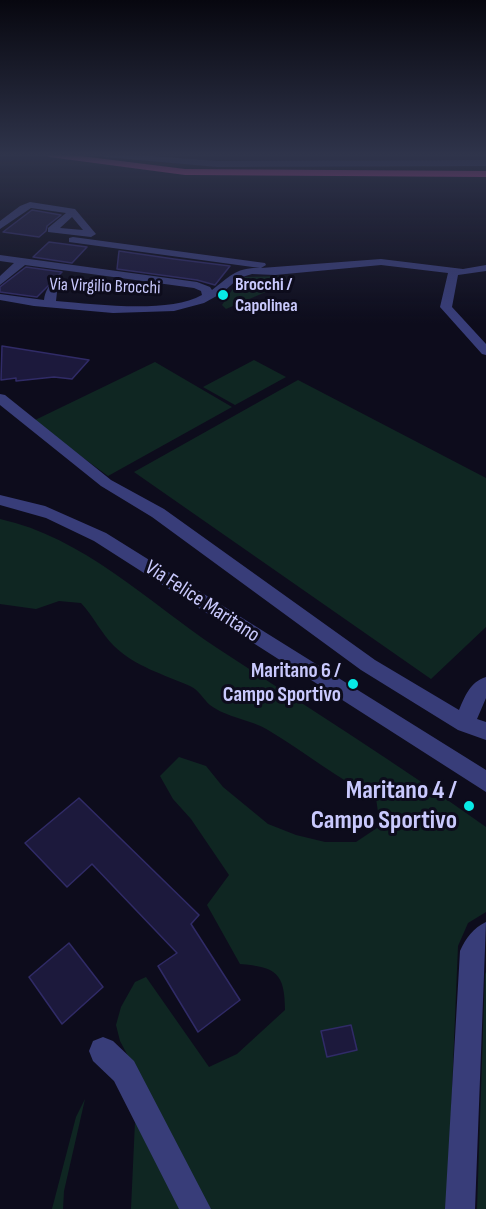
<!DOCTYPE html>
<html>
<head>
<meta charset="utf-8">
<style>
  body { margin:0 }
  canvas { display:block; background:#0d0c1c }
</style>
</head>
<body>
<canvas width="486" height="1209"></canvas>
<script>
const g = document.querySelector('canvas').getContext('2d');
g.lineJoin = 'round';
function fill(path, color) { g.fillStyle = color; g.fill(path, 'evenodd'); }
function stroke(path, color, width, dash) { g.strokeStyle = color; g.lineWidth = width; g.lineCap = dash ? 'butt' : 'round'; g.setLineDash(dash || []); g.stroke(path); }
function label(font, color, halo, rows, align = 'center') {
  g.font = font + ' "Sofia Sans Condensed",sans-serif'; g.lineWidth = 6; g.setLineDash([]); g.textBaseline = 'middle'; g.strokeStyle = halo; g.fillStyle = color; for (const [text, x, y, turn = 0] of rows) {
    g.save(); g.translate(x, y); g.rotate((+turn || 0) * Math.PI / 180); g.textAlign = isNaN(turn) ? turn : align; if (halo) g.strokeText(text, 0, 0); g.fillText(text, 0, 0); g.restore();
  }
}
const green = new Path2D(`
  M284 276 282 285 226 309 222 305 239 280 245 277Z
  M254 360 286 377 235 405 203 387Z
  M155 362 232 407 108 476 33 421Z
  M298 380 486 478V627L431 679 134 472Z
  M0 519C83 537 148 602 217 648 307 707 398 764 486 827V912L468 923 458 946 447 1209H210L120 1041 116 1025 121 1007 135 982 146 977 209 1067 237 1054 285 1010C285 973 276 967 240 964L207 905 229 875 191 819 173 799 160 776 179 757 206 766 223 787 268 824 296 835 325 842H356L380 826 376 798C338 779 305 752 268 730 250 719 227 718 210 705 203 699 199 690 190 686 163 674 136 667 114 646 101 633 94 617 81 603L59 601 36 609 0 604Z
  M486 972V1209H477L485 974Z
  M85 1099 64 1191 63 1209H52L76 1117Z
  M135 1122 184 1209H131Z`);
const building = new Path2D(`
  M32 210 61 215 47 226 46 231 39 237 3 232Z
  M49 242 87 247 72 263 33 257Z
  M119 251 174 259 230 266 215 285 197 280 117 269Z
  M26 267 62 272 37 297 0 292V287Z
  M2 346 89 360 72 379 54 377 16 381V378L1 380Z
  M79 798 199 915 191 924 240 1000 198 1032 158 966 177 953 92 864 67 887 25 843Z
  M69 943 103 987 62 1024 29 977Z
  M351 1025 357 1050 327 1057 321 1031Z`);
const minor = new Path2D(`
  M100 154H127L217 161 486 160V166L217 167 104 157Z
  M30 202 75 209 96 234 91 237 48 232V228L66 213 31 208 0 229V221L20 206ZM72 217 83 230 60 228Z
  M73 237 265 263 266 265 261 268 381 259 463 269 486 265V271L458 275 452 307 486 344V355L482 354 440 307 448 273 381 265 275 275 252 274 239 278 222 293 204 303 174 311 113 313 34 306 0 300V294L44 300C45 291 50 281 60 278L66 281 57 292 56 301C95 304 168 314 202 295L201 291 194 288 25 265 0 285V276L14 263 0 261V255L197 282 210 287 212 290C229 277 236 267 260 268L69 242V238Z
  M0 394 5 395 111 480 164 509 375 660 459 710C465 696 470 682 486 677V698L477 719 486 722V740L458 730 361 670 152 517 101 486 0 405Z
  M0 495 45 506 106 533 486 770V792L94 541 46 518 0 505Z
  M486 922 475 1209H445L460 951C466 938 473 928 486 922Z
  M103 1037 113 1041 134 1061 211 1209H179L114 1081 93 1061 89 1051 93 1041Z`);
const highway = new Path2D(`
  M45 154H65L185 169 486 171V177L185 175 49 157Z`);
const markers = [
  [223,295,6,"#08eae6"],
  [353,684,6,"#08eae6"],
  [469,806,6,"#08eae6"]
];
const farPoinames = [
  ["Brocchi /",235,285],
  ["Capolinea",235,306]
];
const farStreetnames = [
  ["Via Virgilio Brocchi",105,287,2]
];
const streetNames = [
  ["Via Felice Maritano",202,602,33]
];
const poiNames = [
  ["Maritano 6 /",341,672],
  ["Campo Sportivo",341,696]
];
const nearPoinames = [
  ["Maritano 4 /",457,791],
  ["Campo Sportivo",457,821]
];
fill(green, '#0f2622');
fill(building, '#1c193c');
stroke(building, '#302b67', 1.5);
fill(minor, '#383d79');
fill(highway, '#f948b1');
const sky = g.createLinearGradient(0, 0, 0, 323);
sky.addColorStop(0, '#07070f');
sky.addColorStop(0.48, '#2f344b');
sky.addColorStop(1, '#2f344b00');
g.fillStyle = sky;
g.fillRect(0, 0, 486, 323);
for (const [x, y, r, color] of markers) { const dot = new Path2D(); dot.arc(x, y, r, 0, 2 * Math.PI); g.fillStyle = color; g.fill(dot); stroke(dot, '#0d0c1c', 2); }
label('bold 18px', '#c9c9fd', '#0d0c1c', farPoinames, 'left');
label('18px', '#c9c9fd', '#0d0c1c', farStreetnames);
label('21px', '#c9c9fd', '#0d0c1c', streetNames);
label('bold 21px', '#c9c9fd', '#0d0c1c', poiNames, 'right');
label('bold 26px', '#c9c9fd', '#0d0c1c', nearPoinames, 'right');
</script>
</body>
</html>
